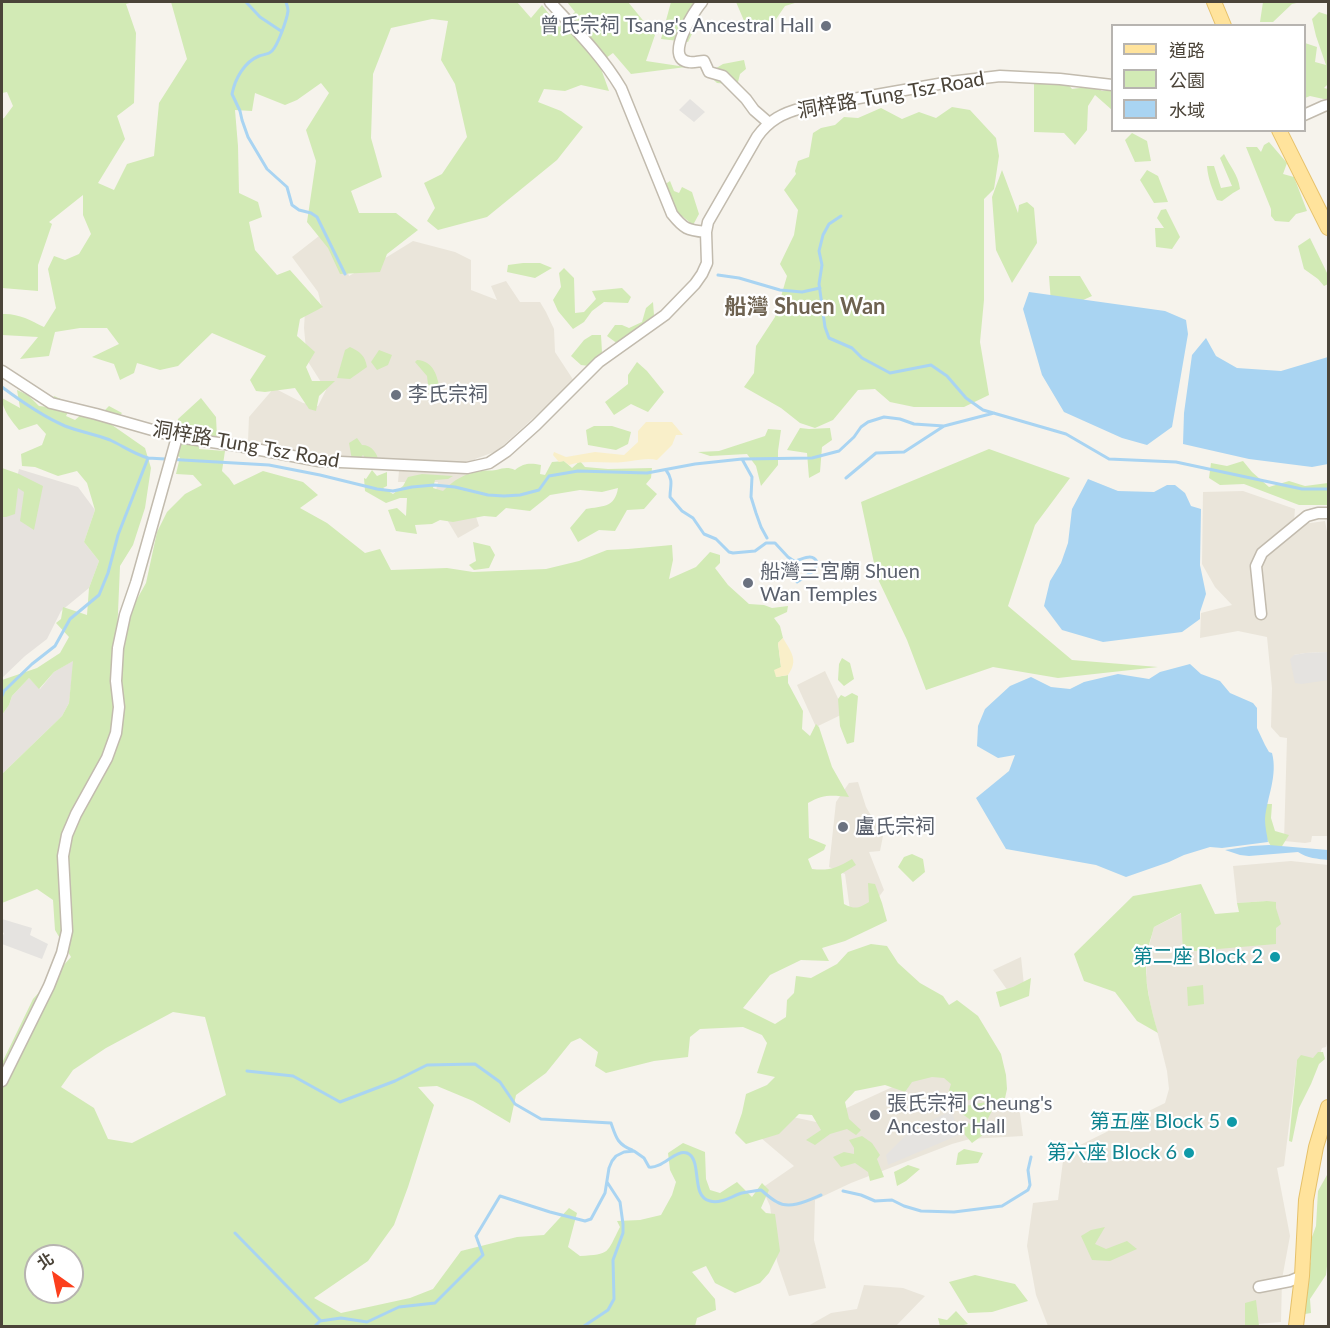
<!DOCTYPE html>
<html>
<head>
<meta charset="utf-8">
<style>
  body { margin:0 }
  #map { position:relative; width:1330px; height:1328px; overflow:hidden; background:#f6f3ec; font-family:Lato,"Noto Sans TC",sans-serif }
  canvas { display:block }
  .frame { position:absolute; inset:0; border:3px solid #4b4439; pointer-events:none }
  .legend { position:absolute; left:1111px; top:24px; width:195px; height:108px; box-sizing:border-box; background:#fff; border:2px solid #b7b4b0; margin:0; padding:8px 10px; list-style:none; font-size:18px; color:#4b4439 }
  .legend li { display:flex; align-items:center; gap:12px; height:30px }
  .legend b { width:30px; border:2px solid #b7b4b0 }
  .north { position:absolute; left:24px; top:1244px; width:60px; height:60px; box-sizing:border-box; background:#fff; border:2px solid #b7b4b0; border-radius:50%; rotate:327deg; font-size:16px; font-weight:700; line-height:24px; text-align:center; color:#4b4439 }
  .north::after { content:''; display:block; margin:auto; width:21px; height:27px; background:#fc3f1d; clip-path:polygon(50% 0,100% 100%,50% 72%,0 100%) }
</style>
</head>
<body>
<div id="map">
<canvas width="1330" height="1328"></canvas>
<div class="frame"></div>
<ul class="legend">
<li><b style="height:8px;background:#ffe39c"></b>道路</li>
<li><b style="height:16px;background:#d2eab5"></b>公園</li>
<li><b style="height:16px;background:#a9d4f2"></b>水域</li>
</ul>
<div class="north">北</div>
</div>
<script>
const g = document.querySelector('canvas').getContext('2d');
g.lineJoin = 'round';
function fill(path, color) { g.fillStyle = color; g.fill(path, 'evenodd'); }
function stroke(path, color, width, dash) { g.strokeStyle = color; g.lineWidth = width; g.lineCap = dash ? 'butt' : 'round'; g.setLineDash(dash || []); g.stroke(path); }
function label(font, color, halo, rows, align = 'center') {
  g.font = font + ' Lato,"Noto Sans TC",sans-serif'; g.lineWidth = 4.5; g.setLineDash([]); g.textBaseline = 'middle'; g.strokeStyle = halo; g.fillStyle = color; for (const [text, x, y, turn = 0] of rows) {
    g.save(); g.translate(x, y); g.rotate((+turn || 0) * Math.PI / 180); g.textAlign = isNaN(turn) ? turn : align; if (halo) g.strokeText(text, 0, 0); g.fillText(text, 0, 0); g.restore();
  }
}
const residential = new Path2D(`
  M319 236 345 264 349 276 370 264 387 257 413 241 455 252 471 260V290L497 300 491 286 506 281 520 302H540L546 312 554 329 555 352 574 381 497 451 475 459 466 485 479 526 458 538 434 498 438 482H398L400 460 323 459 248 441 249 417 274 388 303 403 318 406 326 390 307 360 304 328 305 311 322 308 318 292 292 257Z
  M1243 491 1295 509 1294 522 1303 524 1325 521 1328 537V652L1305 653 1294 655 1328 680V836H1312L1311 842 1305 843 1284 841 1287 738 1280 737 1271 727 1272 688 1267 637 1238 631 1200 638 1201 613 1232 605 1215 587 1202 564 1203 492Z
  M825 671 845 713 816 727 797 685Z
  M858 782 866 807 883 836 880 851 869 852 884 890 872 906 850 910 845 874 829 867 836 802 849 783Z
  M1291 861 1328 865V1040L1326 1047 1322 1048 1318 1060H1297L1284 1166 1277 1168 1290 1236 1282 1279 1281 1322 1234 1326H1048L1036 1295 1027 1246 1033 1203 1058 1200 1064 1153 1165 1103 1169 1089 1167 1071 1150 1003 1146 978 1147 954 1154 927 1182 913 1184 952 1267 901 1237 903 1233 866Z
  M1021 957 1024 985 1008 991 993 970Z
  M923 1073 947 1074 983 1091 1019 1106 1023 1136 970 1139 952 1144 851 1183 815 1200 814 1240 826 1288 789 1296 777 1261 770 1206 762 1188 794 1166 761 1138 774 1113 816 1122Z
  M864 1285 903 1288 925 1296 896 1326H808L831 1313 857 1309Z`);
const industrial = new Path2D(`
  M19 469 78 487 95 510 84 542 99 561 89 588 61 611 47 639 25 656 2 678V512L16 481Z
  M74 660 69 703 62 716 2 774V715L9 705 12 696 29 678 40 689 54 672Z`);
const green = new Path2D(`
  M2 2H133L126 4 136 33 134 103 117 116 125 139 98 183 114 190 127 164 154 156 159 103 187 59 171 2H517L531 18 542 5 559 27 575 12 567 2H628L655 35 646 61 686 67 631 74 613 53 599 63 609 91 581 85 565 91 544 89 538 102 561 111 583 127 557 160 487 217 438 230 427 221 435 208 424 183 442 174 467 137 455 84 441 60 448 21 432 19 391 28 373 74 371 138 382 177 351 191 359 213H396L418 230 387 254 380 272 340 274 328 248 307 222 316 161 306 130 329 93 321 83 297 100 285 105 255 93 252 111 235 110 238 146 239 193 258 202 262 217 249 222 255 250 277 275 290 270 323 307 300 319 297 336 315 352 306 367 312 381H335L319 396 316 411 309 409 295 388 265 392 256 391 250 380 266 356 212 333 178 366 160 370 137 363 134 373 120 380 114 364 92 357 119 344 107 328H80L55 332 49 356 20 359 38 337 2 335V314C18 313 30 320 44 327L56 308 48 269 54 256 65 260 79 254 91 234 83 215V195L49 222 52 224 38 265V291L2 288V119L4 118 13 106 7 92 2 93Z
  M671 2H696L697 24 688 42 661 39Z
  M736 2H798L785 6 772 25 748 30Z
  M1263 2H1301L1292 4 1273 22H1260Z
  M1319 12 1328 15V84L1324 88 1328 89V100L1310 96 1305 98V43L1317 47 1315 62 1326 65 1316 36 1312 19Z
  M744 60 746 69 740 74 737 86 728 84 717 83 712 78 713 70 723 64Z
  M1034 82 1068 84 1072 89 1094 86 1102 91 1112 90V110L1095 95 1088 106 1087 130 1075 145 1064 133 1034 132Z
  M952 107 970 110 996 138 999 156 994 189 984 199V300L980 342 989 395 964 407H914L890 402 875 389 858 390 833 420 815 428 800 423 781 408 744 387 754 373 756 346 775 317 787 276 780 264 794 235 798 210 784 190 796 174 795 171 798 161 809 157 813 133 821 128 835 125 844 117 858 118 881 108 902 119 919 112 936 118Z
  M1132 133 1147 141 1151 161 1135 162 1125 140Z
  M1269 142 1287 163 1283 174 1294 177 1307 211 1296 214 1289 222 1275 221 1271 216V209L1246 147H1257L1261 152 1264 145Z
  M1224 154C1230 167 1238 174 1240 189L1233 193 1222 201 1217 200C1212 188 1208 179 1207 166H1214L1221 188 1232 186 1220 158Z
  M1002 170 1018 213 1019 205 1027 202 1034 208 1037 243 1012 283 996 250 992 197Z
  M1147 170 1158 176 1168 202 1154 203 1140 180Z
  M670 181 674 191 679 193 682 187 692 192 699 214 693 225 682 216 673 218 658 189Z
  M1166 209 1180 237 1172 249 1156 247 1155 228H1164L1157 218 1161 210Z
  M1310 238 1328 275V284L1324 286 1318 279 1304 269 1298 246Z
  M523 263H540L552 268 535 278 507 272 508 265Z
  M564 268 574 278 575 313 584 312 596 299 592 291 622 288 631 297 628 303 604 302 592 311 584 322 573 329 558 311 553 300 561 287 559 273Z
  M1049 276H1080L1092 296 1072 305 1051 303Z
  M653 302 654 315 643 327 618 344 607 336 615 325H622L629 328 642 322 646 308Z
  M592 335H601L602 352 589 366 581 365 571 356 584 340Z
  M350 347C360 352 365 355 367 367L350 379 337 378 345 350Z
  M379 350 392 355 388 365 377 370 371 362Z
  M417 360C434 361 438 377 440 392L432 398 429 393 427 376 415 362Z
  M637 362 647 371 664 392 648 412 631 404 614 415 605 402 628 384V375Z
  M17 390 28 395 39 406 47 407 54 396 72 404 66 416 75 420 89 408 96 419 109 406 122 413 112 425 145 448 151 468 145 508 133 545 120 566 117 635 146 583 157 532 167 512 185 494 202 485 193 475 176 474 180 457 169 453V445L187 441 191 431H175L178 419 201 398 216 417 217 437 200 433 199 449 225 451 222 471 229 478 234 485 263 471 303 482 318 495 300 508 327 523 365 553 380 549 391 570 447 568 473 572 546 569 579 561 607 550 628 549 672 545 673 560 669 579 696 567 710 552 720 555V563L715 568 728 585 749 604 764 605 772 608 788 606 787 612 774 618 780 626 783 638 778 643 781 667 776 677 788 675V683L803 711 802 729 810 736 816 724 819 727 832 767 849 797C832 795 823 794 808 803L809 838 826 845 824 850 808 859 812 869C829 871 837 868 852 859L856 865 841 874 844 904C856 910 859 908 869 902L868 883 875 884 882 903 887 921 845 941 822 948 829 961 801 960 770 975 743 1008 775 1024 786 1017 787 1000 794 993 796 976 811 978 837 964 848 952 871 944 887 946 898 963 920 983 943 996 949 1005 957 1000 978 1016 1001 1054 1006 1075 1007 1089 1004 1103 972 1099 955 1105 947 1097 951 1084 944 1078 932 1077 912 1082 905 1092 885 1085 855 1091 845 1102 849 1119 861 1130 856 1135 847 1129 830 1134 815 1145 806 1140 821 1130 812 1115 799 1114 779 1134 746 1144 735 1133 742 1113 746 1094 767 1085 775 1077 757 1073 767 1043 762 1035 743 1027 700 1029 690 1037 688 1057 654 1061 606 1073 595 1066 598 1052 580 1038 571 1042 546 1073 516 1095 510 1123 473 1101 437 1086 418 1087 434 1105 408 1187 394 1225 368 1261 314 1298 341 1313 410 1298 433 1289 461 1251 517 1237 544 1235 569 1208 577 1213 568 1247 580 1256C611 1254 606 1254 620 1227L617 1221 640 1220 661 1215 672 1195 676 1182 670 1170 668 1153 683 1143 705 1152 706 1179 710 1190 720 1193 737 1182 752 1197 762 1183 769 1190 761 1208 766 1213 775 1214 780 1251 769 1273 760 1283 735 1293 715 1283 706 1266 692 1272 715 1299 716 1310 697 1318 695 1326H2V1063L33 999 71 957 55 930 53 900 37 889 2 903V774L62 716 69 703 73 661 54 672 39 689 29 678 12 696 9 705 2 715V680L37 668 60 653 69 637 56 623 61 619 63 607 87 615 89 588 99 561 84 542 95 510 87 483 77 471 58 476 35 467 22 466 21 454 42 445 46 434 37 424 19 430C12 421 2 410 2 398L20 408ZM173 1012 205 1017 226 1095 132 1143 108 1139 94 1108 61 1087 73 1070 106 1048ZM36 1256H72V1292H36Z
  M594 426H612L631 432 628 444 616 450 588 445 586 430Z
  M800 428 809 429 830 428 832 440 822 447 820 472 809 478 807 453 787 450Z
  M768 429 781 430 778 451V465L761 486 756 466 747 454 710 456 698 452 719 451 765 436Z
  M357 438 362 445C372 445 377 453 379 462H368L363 455 357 462 352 460 349 443Z
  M989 449 1070 478 1035 525 1008 606 1072 660 1158 667 1058 678 993 667 926 690 907 640 877 577 861 502Z
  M564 461 572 468 580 461 585 467 608 469 652 468 651 478 646 484 657 494 644 509 627 510 615 531 599 530 578 542 570 528 586 509C602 506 615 508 618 488L602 492 580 490 550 495 530 511 506 508 496 517 484 516 453 522 440 520 432 524 415 525 417 534 396 531 388 510 397 508 406 516 407 498H400L386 503 365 491 364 478 366 479 372 470 377 476 387 472V486L383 488 393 494 403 486 408 477 422 474 453 476 448 479 435 480 433 488 443 491C454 480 465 473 481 471 486 470 491 471 496 470 504 468 508 467 515 470 524 463 530 463 541 465L540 474 545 475 552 462Z
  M1243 461 1252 472 1269 487 1289 481 1305 486 1328 483V505H1299L1244 484 1220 485 1209 478 1211 463 1227 466Z
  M2 468 19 474 43 486 34 530 20 521 24 492 18 488 15 514 6 517H2Z
  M473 542 490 546 495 555 489 568 474 570 469 565 476 561Z
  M842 658 850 663 854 679 844 686 838 680 839 664Z
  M852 693 858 696 854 742 847 744 840 726 838 699 841 695 845 697Z
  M1264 804H1272L1271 818 1275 831 1289 835 1279 851 1272 848 1261 829Z
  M912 854 923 859 925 872 913 882 898 867 904 857Z
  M1201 884 1215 914 1239 912 1237 903 1267 901 1276 902V908L1281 924 1276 928V944L1183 952 1181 913 1154 927C1152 936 1148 945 1147 954 1143 980 1151 1008 1158 1033L1137 1021 1115 992 1084 981 1074 954 1133 896Z
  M1031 978 1029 996 1000 1007 996 992 1013 987Z
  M1203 985 1204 1004 1188 1006 1187 987Z
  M1318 1052H1323L1325 1059 1319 1064 1311 1084 1299 1108 1292 1142 1289 1141 1297 1060 1301 1055 1313 1058Z
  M986 1102 995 1105 983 1128 987 1127V1132L972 1143 965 1135 964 1124 967 1122 972 1126 976 1127 972 1121 961 1113 965 1106Z
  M862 1136 872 1143 880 1155 877 1159 884 1177 870 1181 868 1172 855 1163 841 1167 833 1157 844 1152 854 1154V1148L849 1140Z
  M964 1149 983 1153 978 1163 956 1165 958 1153Z
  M908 1165 920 1169 906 1181 897 1186 894 1172Z
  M1328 1168V1257L1326 1275 1310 1299 1311 1313 1305 1314 1306 1273 1311 1261 1308 1248 1316 1226 1318 1191 1327 1175Z
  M1105 1227 1095 1244 1106 1249 1127 1241 1137 1249 1110 1261 1092 1260 1081 1236 1091 1230Z
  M975 1275 1015 1284 1028 1301 992 1312 968 1313 949 1282Z
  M1256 1300 1259 1326H1245V1303Z
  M956 1311 968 1324 960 1326H940L938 1318 947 1320Z`);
const sand = new Path2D(`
  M646 422H672L683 435H676L672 445 657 460C646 457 635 461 623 462 604 464 587 459 569 465L564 461 559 462 553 455 554 452 566 457 595 452 624 455 638 442V431Z
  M783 638C791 652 799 660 788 675L776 677 774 670 781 667 778 643Z`);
const parking = new Path2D(`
  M690 99 705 112 694 122 679 110Z
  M1328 644V680L1301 684 1295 683 1290 659 1294 655 1305 653 1327 652Z
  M2 919 32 928 30 935 48 944 42 959 2 944V938L4 933 2 932Z
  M951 1111 961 1134 888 1165 886 1155 905 1136 934 1119Z`);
const water = new Path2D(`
  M1029 292 1165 311 1186 320 1188 334 1172 427 1147 445 1122 438 1064 412 1042 375 1023 309Z
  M1206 338 1216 356 1237 368 1281 371 1328 357V464L1312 467 1249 459 1183 444 1184 413 1192 355Z
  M1088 479 1118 491 1154 492 1167 485H1175L1185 493 1191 506 1201 509 1200 565 1206 594 1200 612V619L1182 632 1103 642 1062 630 1044 606 1050 581 1061 563 1068 543 1072 509Z
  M1190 664 1201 674 1220 681 1230 693 1253 703 1257 708V728L1265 745 1269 752 1272 753C1278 776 1267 797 1265 819 1265 827 1267 835 1268 842L1222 848 1210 847 1184 855 1169 862 1126 877 1096 865 1006 849 976 798 1009 771 1015 755 998 758 977 746 978 726 985 709 1010 686 1031 677 1051 687 1070 689 1084 682 1118 674 1149 679 1160 672Z
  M1269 845 1328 850V860C1318 859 1307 858 1298 852L1249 856 1240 855 1225 850 1251 846Z`);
const stream = new Path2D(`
  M246 2 260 17 281 31
  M286 2C287 5 288 8 288 11 287 19 278 45 272 51 268 55 264 54 259 56 244 62 235 79 232 94L240 111 242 120 248 137 267 169 287 187 292 205 299 210 311 213 317 217 345 274
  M841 216 829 224 823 235 819 251 822 265 819 284 825 327 829 338 852 348 862 358 890 373 931 365 947 376 966 398 983 410 1066 434 1109 459 1176 462 1302 489H1328
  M718 275 739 278 780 290 802 292 820 288
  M2 387C22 402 42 416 65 426 80 432 95 434 110 440 123 446 134 454 148 458L269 465 320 475 377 489 393 491 412 487 434 485 455 487 488 495 504 496 520 495 539 490 549 476 578 471 647 473 695 464 742 459 812 458 839 451 854 437 861 427 868 422 884 417 900 419 914 424 944 426
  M742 459 752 477 751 497 756 513 761 527 767 538
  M666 470C674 481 670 485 670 497L682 511 693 518 704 534 716 539 729 552 733 553 755 551 766 543H775L788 557 794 561C802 560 812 552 817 562L815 570 797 582
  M846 478 876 453 904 452 944 426 994 413
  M2 696 4 691 32 664 55 646 70 619 99 595 108 573 118 535 148 458
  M247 1071 293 1076 340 1102 395 1081 427 1065 475 1064 500 1082 515 1104 541 1119 611 1123C616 1137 617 1144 632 1150
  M843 1191 861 1195 875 1201 892 1200 904 1206 921 1211 954 1212 1002 1206 1028 1190 1030 1185 1028 1170 1031 1157
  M235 1233 320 1320
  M315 1326 320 1321 341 1318 367 1322 399 1307 435 1303 483 1255 476 1236 500 1196 550 1212 585 1221 591 1219 605 1193 609 1168 612 1161 616 1156 624 1152 634 1151 644 1158 649 1167C662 1169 676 1149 687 1153 703 1159 690 1197 710 1201 721 1204 732 1196 742 1193 748 1192 754 1191 761 1190 766 1194 771 1199 777 1202 790 1210 809 1200 821 1195
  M584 1326 608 1310 614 1299 613 1260 623 1233V1224L620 1202 607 1182`);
const minor = new Path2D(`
  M550 2C575 29 602 56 621 88L672 214C684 229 687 230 706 232
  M702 2C694 11 663 59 689 62 694 63 699 61 704 61L709 72 723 76 746 99 754 110 769 123
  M1304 115 1324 106 1328 105
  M2 371 51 403 96 414 177 437 239 446 319 461 467 468 489 463 507 451 536 425 599 362 665 315 695 284 702 274 707 263 706 232 708 222 757 137C769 120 783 113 802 108L950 82 1000 76 1060 79 1112 85
  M1261 614 1256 566 1262 553 1307 516 1318 513H1328
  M2 1081 49 986 62 953 67 931 63 856 67 835 76 814 107 758 116 733 119 707 116 681 118 648 125 615 136 583 177 437
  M1259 1287 1290 1281 1302 1276`);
const major = new Path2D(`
  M1214 2 1224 26
  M1279 130 1328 228
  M1296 1326 1302 1276 1306 1200 1316 1147 1328 1107`);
const markers = [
  [826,26,6,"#6b7280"],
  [396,395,6,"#6b7280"],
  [748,583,6,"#6b7280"],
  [843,827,6,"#6b7280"],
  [1275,957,6,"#0f9aa8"],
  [875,1115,6,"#6b7280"],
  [1232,1122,6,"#0f9aa8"],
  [1189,1153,6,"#0f9aa8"]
];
const worshipNames = [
  ["曾氏宗祠 Tsang's Ancestral Hall",814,26,"right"],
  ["李氏宗祠",408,395],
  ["船灣三宮廟 Shuen",760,572],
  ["Wan Temples",760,595],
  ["盧氏宗祠",855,827],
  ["張氏宗祠 Cheung's",887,1104],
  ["Ancestor Hall",887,1127]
];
const streetNames = [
  ["洞梓路 Tung Tsz Road",891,95,-10],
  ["洞梓路 Tung Tsz Road",246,445,10]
];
const cultureNames = [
  ["第二座 Block 2",1263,957],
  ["第五座 Block 5",1220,1122],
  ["第六座 Block 6",1177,1153]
];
const quarterNames = [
  ["船灣 Shuen Wan",805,307]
];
fill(residential, '#eae5da');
fill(industrial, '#e6e2dd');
fill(green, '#d2eab5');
fill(sand, '#f9efc9');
fill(parking, '#e5e3e0');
fill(water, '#a9d4f2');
stroke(stream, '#a9d4f2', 3);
stroke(minor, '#c2bbae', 13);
stroke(major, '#e6c16a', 16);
stroke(minor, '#fff', 10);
stroke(major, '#ffe39c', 14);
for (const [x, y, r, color] of markers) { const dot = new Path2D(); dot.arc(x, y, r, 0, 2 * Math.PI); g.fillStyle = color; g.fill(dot); stroke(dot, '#fff', 2); }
label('20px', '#5b616d', '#fff', worshipNames, 'left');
label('20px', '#4b4439', '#fff', streetNames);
label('20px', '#0d838f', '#fff', cultureNames, 'right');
label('bold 22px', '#6e6250', '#fff', quarterNames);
</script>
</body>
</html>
